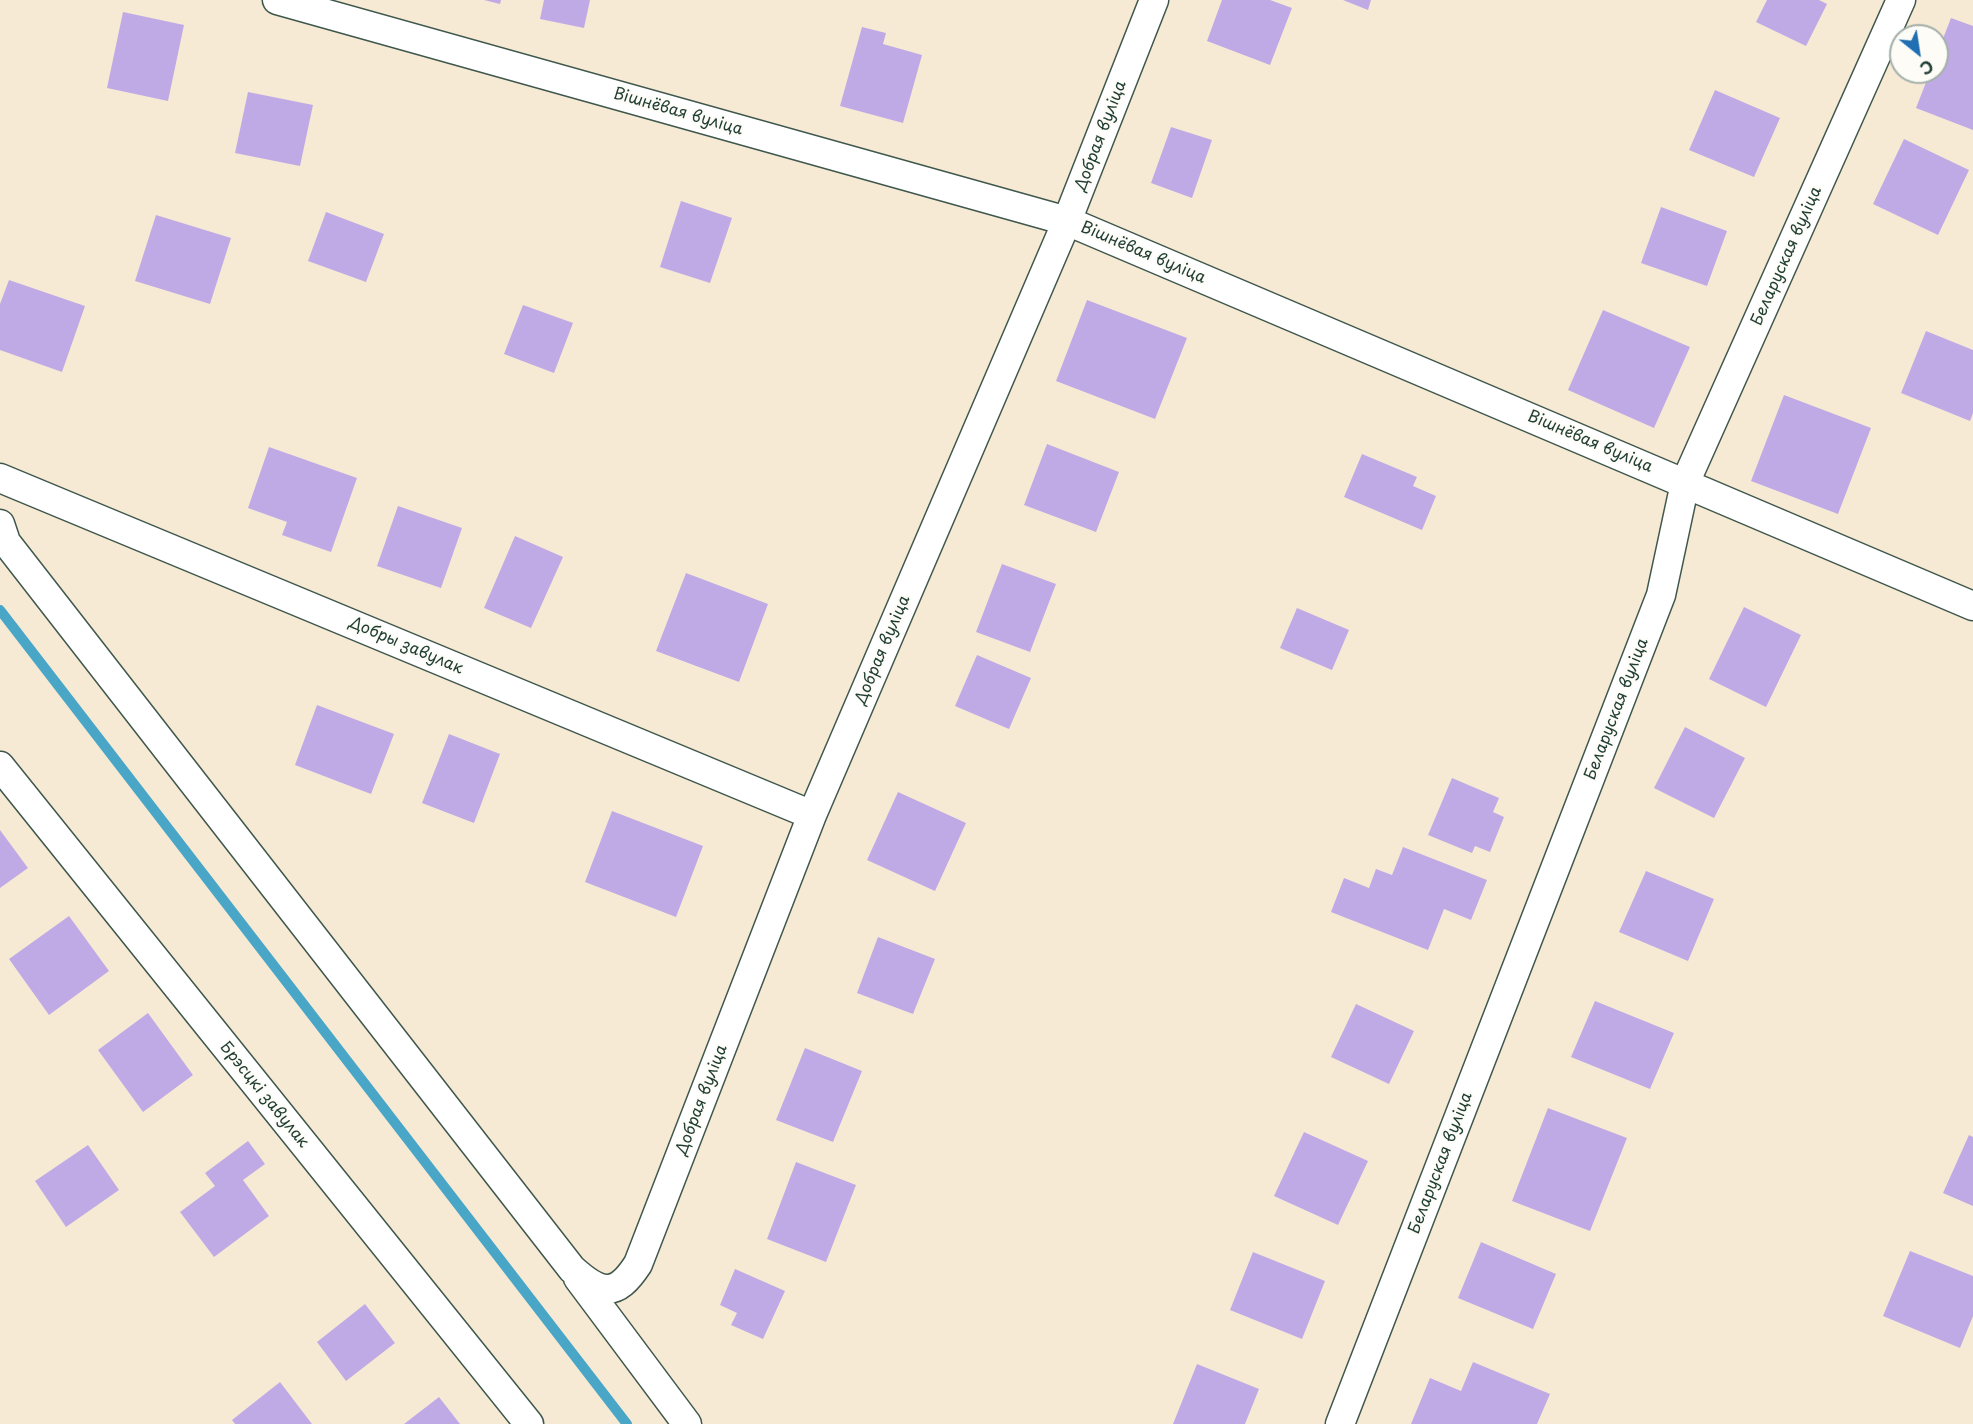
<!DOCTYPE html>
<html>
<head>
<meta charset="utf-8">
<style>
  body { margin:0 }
  #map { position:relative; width:1973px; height:1424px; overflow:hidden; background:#f6ead5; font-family:"Playpen Sans",sans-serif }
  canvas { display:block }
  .north { position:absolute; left:1889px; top:24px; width:60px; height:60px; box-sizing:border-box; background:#fdfcf7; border:2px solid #a4b0a9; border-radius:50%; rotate:150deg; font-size:16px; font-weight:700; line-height:24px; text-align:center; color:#1f3d34 }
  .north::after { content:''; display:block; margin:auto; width:21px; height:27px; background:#1f6fb2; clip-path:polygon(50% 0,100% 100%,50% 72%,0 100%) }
</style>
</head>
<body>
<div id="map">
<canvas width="1973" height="1424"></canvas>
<div class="north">С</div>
</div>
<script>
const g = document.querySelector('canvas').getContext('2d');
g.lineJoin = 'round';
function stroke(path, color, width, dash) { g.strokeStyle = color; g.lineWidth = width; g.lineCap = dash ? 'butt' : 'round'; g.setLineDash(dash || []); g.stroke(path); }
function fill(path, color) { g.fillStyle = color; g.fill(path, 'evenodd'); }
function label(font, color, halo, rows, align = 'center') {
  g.font = font + ' "Playpen Sans",sans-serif'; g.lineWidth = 4.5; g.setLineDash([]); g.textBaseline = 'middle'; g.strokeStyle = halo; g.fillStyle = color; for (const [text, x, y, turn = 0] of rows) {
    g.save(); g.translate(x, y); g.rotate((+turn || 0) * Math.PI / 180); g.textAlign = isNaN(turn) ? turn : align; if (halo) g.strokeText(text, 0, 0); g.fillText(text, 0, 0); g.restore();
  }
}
const stream = new Path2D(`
  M0 610 627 1424`);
const building = new Path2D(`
  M484 0H501L500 4Z
  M544 0H590L584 28 540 19Z
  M1222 0H1270L1292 8 1270 65 1207 41Z
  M1343 0H1371L1368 10Z
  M1767 0H1819L1827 4 1806 46 1756 22Z
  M123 12 184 25 168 101 107 88Z
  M1951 18 1973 26V130L1916 108 1930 72H1937V54Z
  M862 27 886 33 883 44 922 55 903 123 840 106Z
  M1715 90 1780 118 1754 177 1689 150Z
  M248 92 313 105 300 166 235 153Z
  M1171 127 1212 140 1192 198 1151 183Z
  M1904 139 1969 170 1938 235 1873 204Z
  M681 201 732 218 710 283 660 267Z
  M1661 207 1727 231 1707 286 1641 263Z
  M326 212 384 234 366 282 308 261Z
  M156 215 231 238 210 304 135 281Z
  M9 280 85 306 62 372 0 350V304Z
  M1087 300 1187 338 1155 419 1056 381Z
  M523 305 573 323 554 373 504 354Z
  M1603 310 1690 347 1654 428 1568 390Z
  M1926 331 1973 350V413L1970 421 1901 393Z
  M1784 395 1871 428 1838 514 1751 481Z
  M1047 444 1119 472 1096 532 1024 505Z
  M269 447 357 478 331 552 282 535 287 522 248 508Z
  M1362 454 1417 477 1413 486 1436 496 1422 530 1344 497Z
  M398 506 462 528 441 588 377 566Z
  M515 536 563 557 531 628 484 608Z
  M1002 564 1056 584 1030 652 976 632Z
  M686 573 768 604 739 682 656 651Z
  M1744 607 1801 635 1766 707 1709 679Z
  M1297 608 1349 630 1332 670 1280 648Z
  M977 655 1031 678 1009 729 955 706Z
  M317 705 394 734 371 794 295 765Z
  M1685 727 1745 758 1714 818 1654 788Z
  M449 734 500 754 474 823 422 803Z
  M1452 778 1499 798 1493 812 1504 817 1490 852 1475 846 1472 853 1428 835Z
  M898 792 966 823 935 891 867 860Z
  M612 811 703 846 676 917 585 882Z
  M0 830 28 868 0 888Z
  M1403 847 1487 880 1471 920 1444 909 1428 950 1331 912 1344 878 1369 888 1376 869 1392 875Z
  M1646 871 1714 899 1688 961 1619 932Z
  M69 916 109 971 49 1015 9 959Z
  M878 937 935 959 913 1014 857 993Z
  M1595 1001 1674 1033 1650 1089 1571 1057Z
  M1356 1004 1414 1031 1389 1084 1331 1057Z
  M148 1013 193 1075 143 1112 98 1050Z
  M805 1048 862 1071 833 1142 776 1120Z
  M1548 1108 1627 1138 1590 1231 1512 1201Z
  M1304 1132 1368 1161 1338 1225 1274 1196Z
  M1969 1135 1973 1137V1206L1943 1193Z
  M248 1141 265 1164 243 1180 269 1216 214 1257 180 1212 215 1186 205 1173Z
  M88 1145 119 1190 66 1227 35 1181Z
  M796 1162 856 1185 826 1262 767 1239Z
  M1481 1242 1556 1274 1533 1329 1458 1298Z
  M1910 1251 1973 1276V1316L1960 1348 1883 1316Z
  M1253 1252 1325 1281 1302 1339 1230 1310Z
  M735 1269 785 1291 763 1339 731 1325 737 1313 720 1305Z
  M365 1304 395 1343 346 1381 317 1342Z
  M1473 1362 1550 1394 1537 1424H1411L1430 1378 1461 1391Z
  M1197 1364 1259 1389 1245 1424H1173Z
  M280 1382 312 1424H235L232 1420Z
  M439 1397 460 1424H404Z`);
const minor = new Path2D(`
  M277 0 1067 221 1973 606
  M0 478 812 815
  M0 524 6 542 572 1269C601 1295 616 1298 638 1264L812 815 1067 221 1154 0
  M0 766 529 1424
  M578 1278 687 1424
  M1340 1424 1661 595 1685 483 1901 0`);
const streetNames = [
  ["Вішнёвая вуліца",678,112,16],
  ["Добрая вуліца",1101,136,-69],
  ["Вішнёвая вуліца",1143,253,23],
  ["Беларуская вуліца",1787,256,-66],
  ["Вішнёвая вуліца",1590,442,23],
  ["Добры завулак",406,646,23],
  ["Добрая вуліца",883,650,-67],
  ["Беларуская вуліца",1617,709,-69],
  ["Брэсцкі завулак",264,1095,51],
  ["Добрая вуліца",702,1100,-69],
  ["Беларуская вуліца",1441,1163,-69]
];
stroke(stream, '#49a6c7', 10);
fill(building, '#c0aae5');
stroke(minor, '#3f574c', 31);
stroke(minor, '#fff', 28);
label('16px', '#1f3d34', '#fdfcf7', streetNames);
</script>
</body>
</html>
